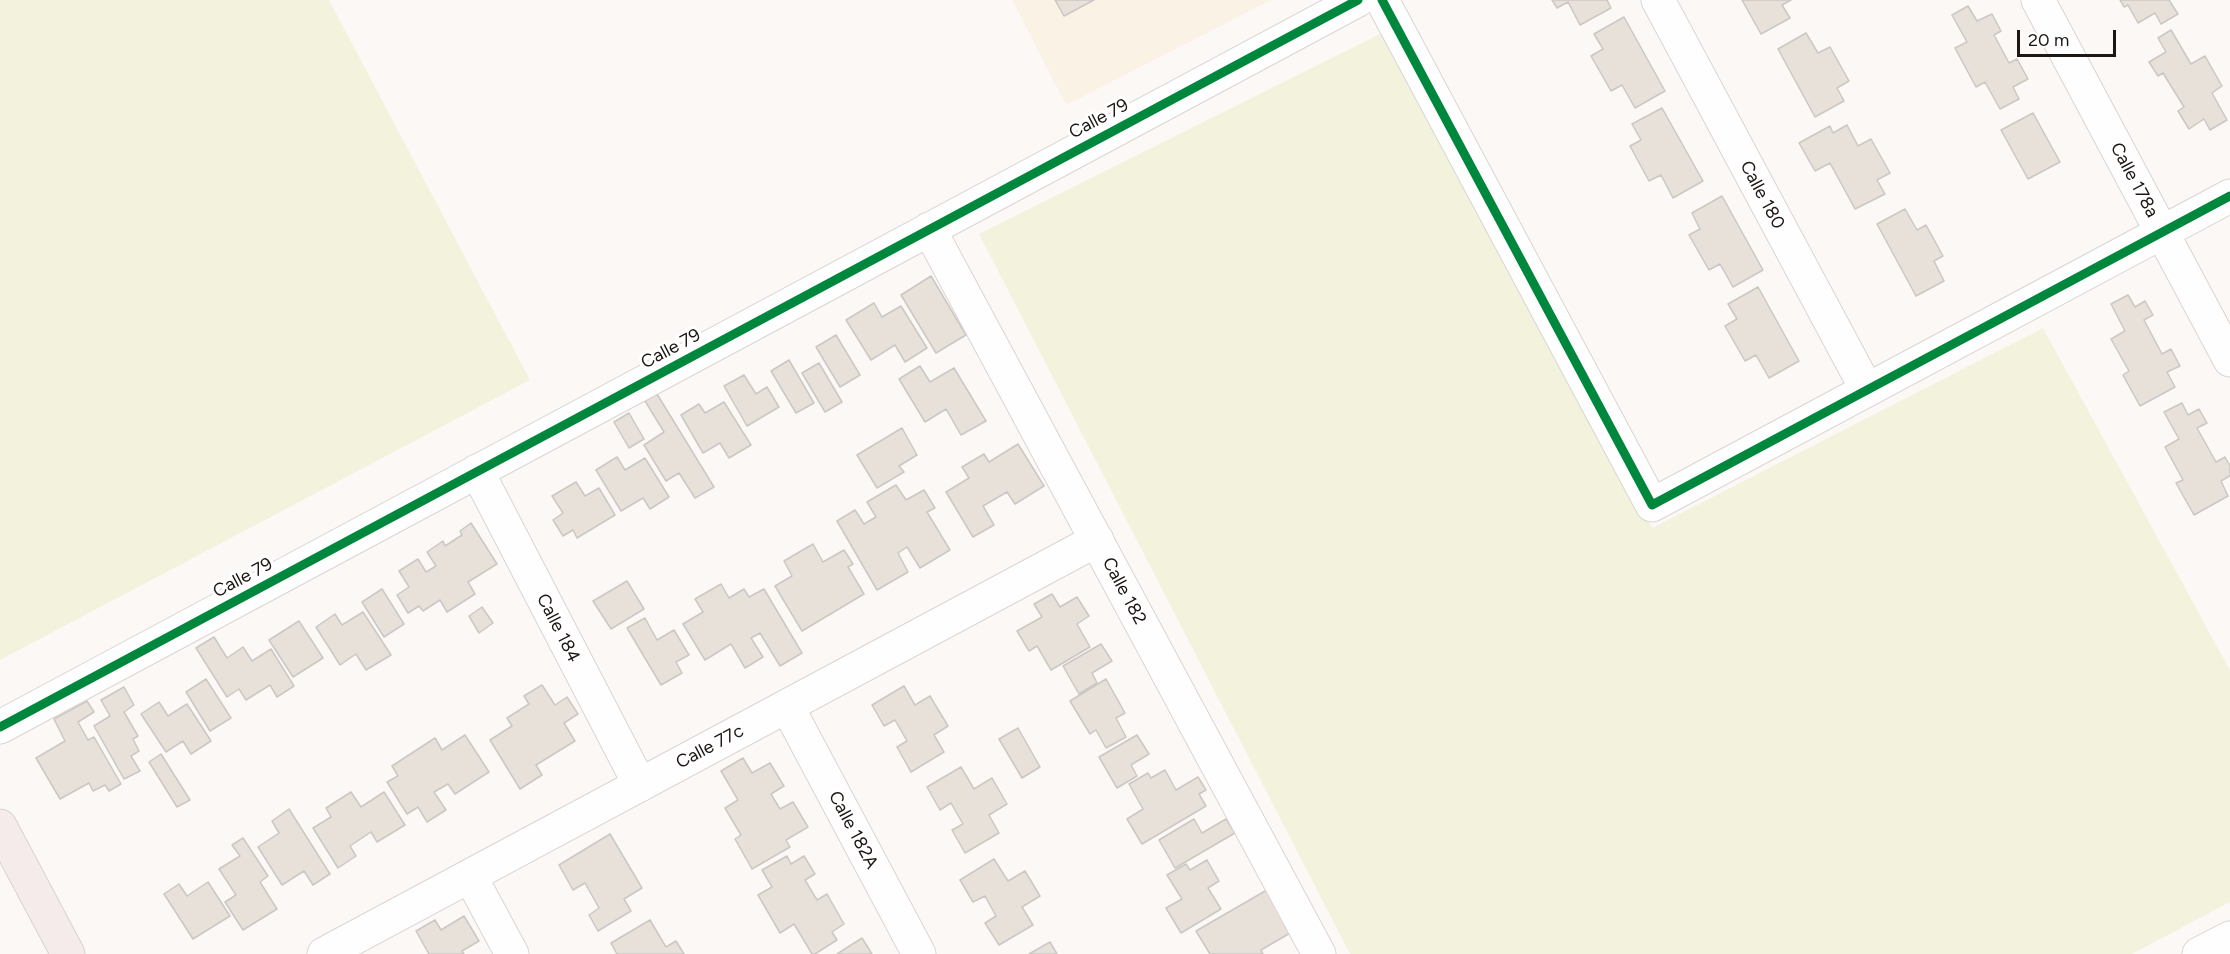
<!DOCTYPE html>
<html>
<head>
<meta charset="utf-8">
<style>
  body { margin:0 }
  #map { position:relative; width:2230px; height:954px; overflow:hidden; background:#fcf8f6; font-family:Figtree,sans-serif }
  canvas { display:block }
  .scale { position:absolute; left:2017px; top:30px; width:99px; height:27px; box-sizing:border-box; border:3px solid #1d1613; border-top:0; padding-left:8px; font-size:18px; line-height:21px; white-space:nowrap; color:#1d1613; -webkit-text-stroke:4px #fff; paint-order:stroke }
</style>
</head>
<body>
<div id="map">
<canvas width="2230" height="954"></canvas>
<div class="scale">20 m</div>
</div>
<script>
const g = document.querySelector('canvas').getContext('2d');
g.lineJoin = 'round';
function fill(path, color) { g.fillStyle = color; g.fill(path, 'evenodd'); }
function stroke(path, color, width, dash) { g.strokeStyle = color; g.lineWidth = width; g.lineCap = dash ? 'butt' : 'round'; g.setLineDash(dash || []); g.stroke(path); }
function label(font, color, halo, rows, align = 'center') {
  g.font = font + ' Figtree,sans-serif'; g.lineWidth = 6; g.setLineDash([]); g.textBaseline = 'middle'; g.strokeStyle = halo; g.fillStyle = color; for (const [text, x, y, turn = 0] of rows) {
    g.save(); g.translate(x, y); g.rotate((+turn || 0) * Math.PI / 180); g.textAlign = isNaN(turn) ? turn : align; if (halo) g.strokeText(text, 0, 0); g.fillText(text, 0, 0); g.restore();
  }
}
const education = new Path2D(`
  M1012 0H1271L1066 105Z`);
const green = new Path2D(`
  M0 0H329L530 380 0 660Z
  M1394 27 1652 528 2043 328 2230 670V902L2132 954H1350L979 234Z`);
const building = new Path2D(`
  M1055 0H1094L1064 16Z
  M1552 0H1607L1611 8 1580 25 1568 2 1557 8Z
  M1742 0H1791L1782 5 1790 18 1761 34Z
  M2120 0H2169L2178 14 2161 24 2155 13 2138 23 2128 5 2124 7Z
  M1968 6 1977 21 1992 14 2001 31 1994 35 2009 63 2017 59 2028 79 2013 87 2019 99 2000 109 1985 82 1976 87 1955 48 1967 42 1952 15Z
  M1624 17 1665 91 1635 108 1622 85 1611 91 1591 56 1603 49 1594 34Z
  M2171 30 2191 64 2205 56 2222 86 2212 93 2227 120 2210 130 2204 119 2189 129 2178 111 2184 107 2163 73 2158 76 2149 62 2166 52 2158 38Z
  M1806 33 1818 53 1830 47 1849 81 1837 88 1844 101 1815 117 1778 49Z
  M1662 108 1703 181 1673 198 1661 175 1649 181 1630 146 1641 140 1632 124Z
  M2033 113 2060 162 2028 179 2001 130Z
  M1847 125 1858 146 1871 139 1890 173 1877 180 1885 194 1855 209 1830 163 1815 171 1799 143 1830 126 1833 133Z
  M1722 196 1763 270 1733 287 1720 264 1709 270 1689 235 1700 229 1692 213Z
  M1905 209 1917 230 1926 225 1943 256 1934 261 1944 281 1916 296 1877 224Z
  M931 276 966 335 936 353 901 295Z
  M1758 287 1799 361 1769 378 1756 355 1745 361 1725 326 1737 319 1728 304Z
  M2128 295 2135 307 2145 301 2153 315 2144 320 2162 354 2171 349 2180 366 2167 372 2175 387 2140 406 2123 375 2129 371 2111 339 2125 331 2111 304Z
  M874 303 882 317 901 306 927 348 905 362 895 345 871 360 846 320Z
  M836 335 860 375 840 387 816 347Z
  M789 360 814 403 796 413 771 371Z
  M819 363 842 402 825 412 802 373Z
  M920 366 930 382 954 368 986 421 961 435 946 409 925 422 899 379Z
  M744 375 756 394 767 387 779 407 747 426 724 386Z
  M657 394 714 487 695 498 679 473 666 481 644 445 664 432 645 401Z
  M724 402 751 445 729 458 720 443 703 453 681 415 699 404 705 413Z
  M2182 403 2188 415 2199 409 2207 423 2197 428 2216 462 2225 457 2230 466V476L2221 481 2228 496 2194 515 2176 483 2183 480 2165 447 2179 439 2164 412Z
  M629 413 644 439 629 448 614 422Z
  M902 428 917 455 899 466 904 472 877 488 857 455Z
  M1018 444 1044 486 1015 504 1007 492 983 506 994 525 973 537 946 492 969 478 962 467 984 454 989 462Z
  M617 457 625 470 645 458 669 497 650 509 643 498 621 511 596 470Z
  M576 482 585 496 599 488 615 515 577 538 573 530 563 536 553 520 563 513 552 496Z
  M896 485 906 500 924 490 935 508 927 512 950 550 920 568 907 547 898 553 908 572 877 590 837 521 855 510 864 524 876 517 867 502Z
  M471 523 497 564 468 582 475 594 447 612 440 600 423 611 419 606 408 613 397 595 409 587 399 571 418 559 426 572 436 566 427 552 443 541 445 546 462 535 460 531Z
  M813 544 823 562 844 550 853 564 848 567 864 594 802 631 775 586 792 576 784 561Z
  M627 581 644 609 611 629 593 601Z
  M721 584 729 598 744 589 749 597 764 589 802 653 780 666 760 633 751 638 763 657 745 668 731 644 705 660 683 624 703 612 695 599Z
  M382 589 404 624 384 637 362 602Z
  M1052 594 1060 607 1077 597 1089 616 1077 624 1090 647 1051 670 1037 646 1029 651 1017 631 1042 617 1034 604Z
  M482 607 493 623 479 633 469 616Z
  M363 612 391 655 366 670 356 654 340 665 316 627 335 614 342 625Z
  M645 618 657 640 674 630 689 655 676 662 682 673 661 685 627 628Z
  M299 621 323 658 293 677 269 640Z
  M214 637 227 658 243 647 252 661 271 649 294 686 277 697 270 685 246 700 239 689 227 697 196 648Z
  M1101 644 1112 661 1092 673 1097 683 1079 694 1063 666Z
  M206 679 231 718 210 731 186 692Z
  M1106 679 1125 713 1116 718 1126 737 1106 748 1096 730 1090 734 1070 701Z
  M542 685 555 705 567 697 578 714 564 723 575 741 536 765 542 775 520 789 490 740 512 726 507 718 529 704 524 696Z
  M904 686 915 705 930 696 948 726 934 735 944 752 911 772 897 747 907 741 895 720 884 726 872 705Z
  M124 687 134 705 124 712 138 736 133 739 139 751 131 756 140 771 124 779 94 726 110 716 101 700Z
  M87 701 94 712 78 722 88 740 94 737 121 784 109 791 105 785 93 791 89 783 60 799 36 758 65 741 54 719Z
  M159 702 168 716 187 704 211 741 191 754 183 741 166 752 141 714Z
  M1018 728 1040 767 1022 778 999 739Z
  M465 735 489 772 455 794 448 784 434 792 446 810 427 822 418 807 407 814 387 782 398 776 392 766 435 738 442 750Z
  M1137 735 1149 754 1131 765 1137 776 1117 788 1099 757Z
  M161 754 190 800 177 807 149 762Z
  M743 758 752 773 770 763 784 786 771 794 780 809 793 802 808 827 786 840 790 847 752 869 735 839 741 835 725 808 738 800 721 771Z
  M961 767 974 789 992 778 1007 804 989 815 999 833 965 853 952 830 963 824 951 803 940 810 927 787Z
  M1165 770 1176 790 1198 777 1206 790 1199 794 1206 806 1142 844 1127 819 1143 809 1129 784 1148 773 1151 778Z
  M351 792 361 807 384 792 405 825 377 842 371 832 350 846 356 856 338 868 313 828 331 817 326 808Z
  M289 809 330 874 313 885 304 871 282 885 258 847 279 833 272 821Z
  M1194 819 1202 833 1226 819 1235 833 1175 868 1159 840Z
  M610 834 642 888 624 899 631 911 598 931 589 915 599 908 585 883 573 890 559 865Z
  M243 838 268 876 260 882 277 909 243 930 225 902 236 895 219 869 240 856 232 845Z
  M787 856 791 864 804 856 815 874 805 880 817 900 827 894 844 924 832 932 837 940 815 954H812L794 924 780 933 758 895 772 887 762 870Z
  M994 859 1008 881 1025 871 1040 896 1022 907 1033 925 999 945 985 923 996 916 985 896 973 902 960 880Z
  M1207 860 1219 881 1208 888 1221 909 1181 933 1166 908 1182 899 1167 875 1186 864 1190 870Z
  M208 882 230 916 193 939 164 894 179 884 187 896Z
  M1272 887 1297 929 1261 950 1263 954H1210L1196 931Z
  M464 916 479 941 462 951 464 954H429L416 931 435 920 441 930Z
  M650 920 666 947 676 941 684 954H617L611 943Z
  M862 938 872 954H837Z
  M1050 942 1057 954H1029Z`);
const minor = new Path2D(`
  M1382 0 1652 505 2230 196
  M1658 0 1867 390
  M2038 0 2230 360
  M929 229 1319 954
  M477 471 640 785
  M787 706 919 954
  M0 727 1358 0
  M470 876 512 954
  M324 954 1097 540
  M2199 954 2230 938`);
const major = new Path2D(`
  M0 826 68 954`);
const cycleway = new Path2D(`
  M1382 0 1652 505 2230 196
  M0 727 1358 0`);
const streetNames = [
  ["Calle 79",1099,119,-28],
  ["Calle 178a",2134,180,62],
  ["Calle 180",1762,195,62],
  ["Calle 79",671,349,-28],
  ["Calle 79",243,578,-28],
  ["Calle 182",1124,591,62],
  ["Calle 184",558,628,63],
  ["Calle 77c",710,747,-28],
  ["Calle 182A",853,830,62]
];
fill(education, '#fbf2e6');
fill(green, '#f3f3dd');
fill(building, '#e7e1da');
stroke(building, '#cbc7c3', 1.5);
stroke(minor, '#dbd5d3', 35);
stroke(major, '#d6d3d1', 35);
stroke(minor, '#fffefe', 33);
stroke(major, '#f4ebea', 33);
stroke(cycleway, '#00873e', 9);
label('18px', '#1d1613', '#fff', streetNames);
</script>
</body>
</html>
